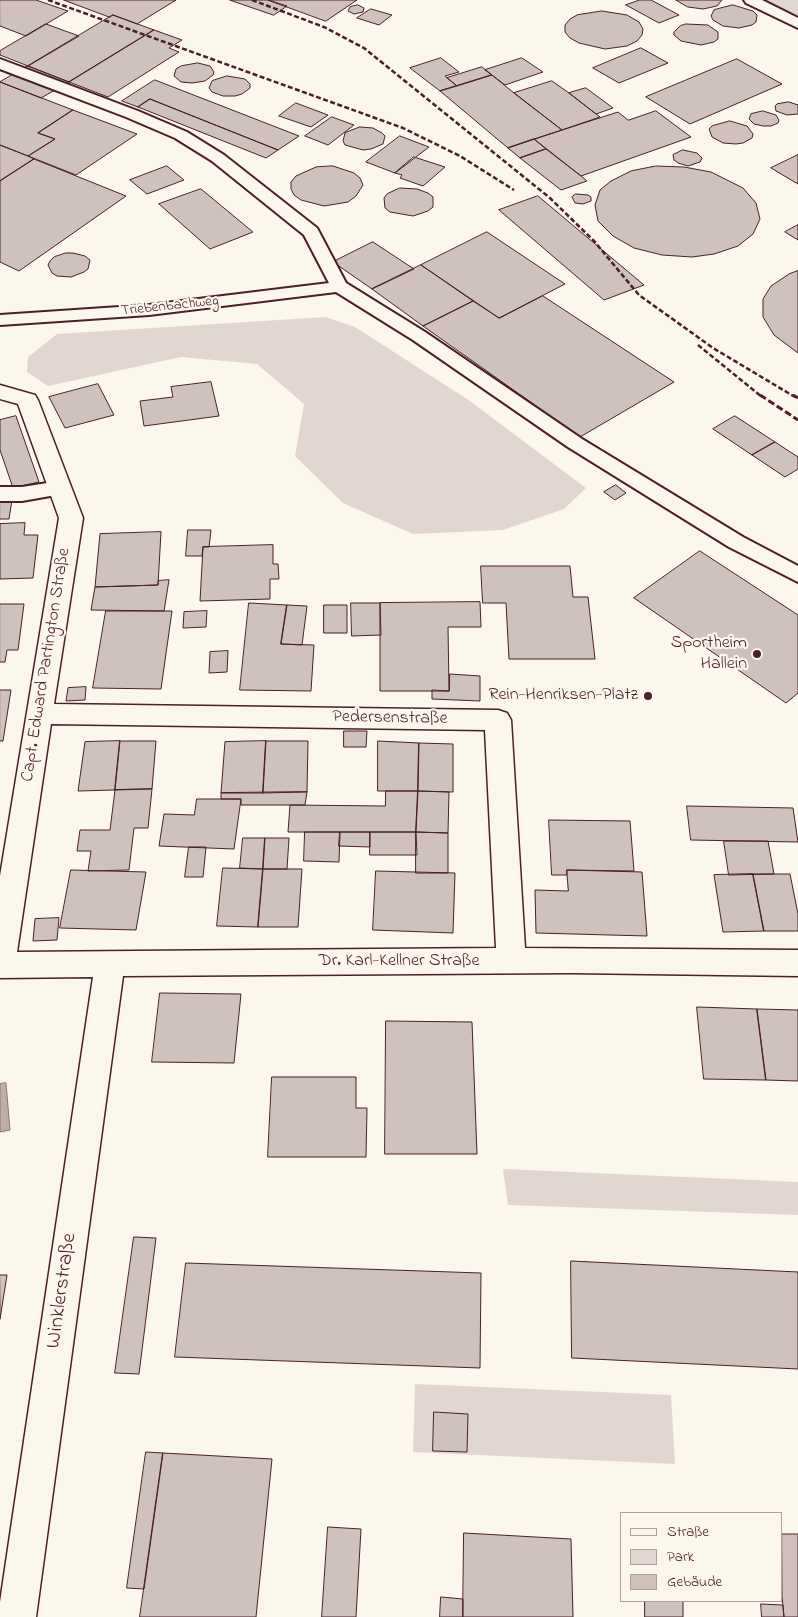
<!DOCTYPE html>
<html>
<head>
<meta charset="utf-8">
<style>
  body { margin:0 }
  #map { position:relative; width:798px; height:1617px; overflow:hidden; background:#fbf7ec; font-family:"Indie Flower",sans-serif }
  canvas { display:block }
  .legend { position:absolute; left:620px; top:1512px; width:162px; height:90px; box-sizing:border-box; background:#fbf7ec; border:1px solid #b4a19f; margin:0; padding:6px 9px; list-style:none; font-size:15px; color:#4a1f2b }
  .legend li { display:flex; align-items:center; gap:10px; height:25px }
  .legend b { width:25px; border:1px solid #b4a19f }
</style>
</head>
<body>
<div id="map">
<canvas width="798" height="1617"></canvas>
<ul class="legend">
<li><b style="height:6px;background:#fbf7ec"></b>Straße</li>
<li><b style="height:14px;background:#e2d7d0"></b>Park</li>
<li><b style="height:14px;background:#cfc2bc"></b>Gebäude</li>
</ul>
</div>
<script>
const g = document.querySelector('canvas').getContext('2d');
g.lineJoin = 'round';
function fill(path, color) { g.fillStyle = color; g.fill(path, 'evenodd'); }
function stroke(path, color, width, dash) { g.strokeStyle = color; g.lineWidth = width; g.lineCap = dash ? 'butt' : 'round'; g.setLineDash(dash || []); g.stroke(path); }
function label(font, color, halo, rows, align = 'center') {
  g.font = font + ' "Indie Flower",sans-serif'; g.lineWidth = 4.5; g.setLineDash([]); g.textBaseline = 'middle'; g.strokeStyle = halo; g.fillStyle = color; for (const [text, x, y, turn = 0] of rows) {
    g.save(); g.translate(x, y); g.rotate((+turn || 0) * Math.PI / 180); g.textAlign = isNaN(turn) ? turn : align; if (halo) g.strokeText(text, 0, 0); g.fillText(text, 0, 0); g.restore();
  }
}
const green = new Path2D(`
  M762 0H798V18Z
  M326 317 355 327 470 401 586 488 564 509 503 530 413 534 343 503 295 456 304 404 257 364 181 357 48 386 27 372 28 357 57 334Z
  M503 1169 798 1182V1215L508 1205Z
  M415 1384 671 1395 675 1464 413 1452Z`);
const water = new Path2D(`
  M6 1083 10 1130 0 1132V1084Z`);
const building = new Path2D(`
  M0 0H36L68 11 26 36 0 26Z
  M64 0H176L137 24 113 15 110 17Z
  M230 0H268L287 6 274 15Z
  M268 0H357L326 21Z
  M640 0H651L679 15 659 23 626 5Z
  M676 0H722L717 6 703 9 688 7Z
  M358 5 364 8 363 12 354 14 348 11 350 7Z
  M733 5 753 11 757 15 756 22 752 25 739 28 723 26 713 20 711 16 714 10Z
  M371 9 392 15 379 25 357 18Z
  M602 11 627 15 639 22 643 29 642 35 637 41 627 46 605 49 579 43 570 38 565 32V25L570 19 577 15Z
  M113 15 154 30 69 82 28 66Z
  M46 24 79 36 28 66 0 55V51Z
  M686 24 708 25 718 32V39L714 42 701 45 681 41 674 35V32L680 26Z
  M154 30 182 40 169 48 179 52 108 97 69 82Z
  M641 48 668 63 619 83 593 68Z
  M441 58 459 72 445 76 457 86 440 91 410 68Z
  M522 58 543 72 505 85 485 70Z
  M737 59 782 84 690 124 646 97Z
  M198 63 210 66 214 72 213 75 205 81 192 83 181 82 174 76 176 69 181 66Z
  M28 66 69 82 41 98 0 82Z
  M482 67 492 75 457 86 447 78Z
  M492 75 514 93 562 130 508 148 440 91Z
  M227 76 245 79 250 84V88L242 94 235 96H223L212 92 209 88 212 81Z
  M155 80 299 136 278 150 150 99 138 107 122 101Z
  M552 81 569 93 600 117 562 130 514 93Z
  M0 82 73 110 38 133 55 139 28 156 0 145Z
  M586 88 613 108 596 114 569 93Z
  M150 99 278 150 266 158 138 107Z
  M789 102 798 105V114L787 115 776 111 775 106 777 104Z
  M296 103 328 115 311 127 279 116Z
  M73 110 137 134 76 175 28 156 55 139 38 133Z
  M656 111 691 137 581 176 534 139 618 112 628 120Z
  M763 111 776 115 779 120 778 123 771 126H763L754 124 749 119 751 114Z
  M332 117 354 125 328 145 305 136Z
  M730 121 747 126 753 134 752 138 743 143 736 144 723 143 712 137 709 129 712 126Z
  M360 127 373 128 382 133 385 136 383 144 371 149 363 150 345 145 343 141 345 133Z
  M400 136 429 147 395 173 366 162Z
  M534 139 546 149 520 158 508 148Z
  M0 145 28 156 34 159 0 181Z
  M546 149 581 176 587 181 561 190 520 158Z
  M683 150 697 153 702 158 700 162 688 166 678 163 674 160 673 155Z
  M798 155V184L771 168Z
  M414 157 445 167 423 186 400 178 402 175 395 173Z
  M34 159 126 196 19 271 0 262V181Z
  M167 166 184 180 147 194 130 180Z
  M333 166 354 173 360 178 363 185 356 196 348 202 324 206 301 200 294 195 291 189V182L296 176 316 167Z
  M656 166 684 167 711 172 743 188 756 203 760 219 753 234 738 246 714 254 692 257 662 255 634 248 613 236 598 221 595 205 600 190 611 181 631 171Z
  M400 188 417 189 428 193 433 197V207L428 211 413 216 390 212 385 208 384 198 387 194Z
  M201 189 253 232 210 249 159 204Z
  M576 194 588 195 591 197V201L583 204 575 203 572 197Z
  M538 196 644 285 604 300 499 210Z
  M798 225V240L785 232Z
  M487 232 565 284 499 318 421 265Z
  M373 242 414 269 372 289 333 262Z
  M66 253H73L85 256 90 260 88 269 84 272 71 277 57 276 52 273 48 265 50 261 54 257Z
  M421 265 473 301 423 326 372 289Z
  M798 271V353L774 335 763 317V299L771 286 789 274Z
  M543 296 674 382 580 437 423 326 473 301 499 318Z
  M211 382 219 416 144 426 140 401 173 397 171 387Z
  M98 384 114 415 65 428 49 397Z
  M16 416 39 482 13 488 0 450V420Z
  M735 416 775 442 752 455 713 429Z
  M775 442 798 457V469L785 477 752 455Z
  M616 485 626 493 615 500 604 492Z
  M0 500H12L9 519H0Z
  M25 523 24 535H38L33 578 0 579V524Z
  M188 530H211L209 547H203L202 556H186Z
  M161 532 158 585 95 587 100 534Z
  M273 545V564H278L279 579H270V599L200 601 203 547Z
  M700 551 798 615V693L786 703 634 598Z
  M481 566H570L573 597H588L595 659H509L506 603H483Z
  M169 580 164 611 91 610 95 587 158 585V581Z
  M480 602 481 627H448L449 691H380V603Z
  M249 603 287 605 281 644 314 645 311 691 240 690Z
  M351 603H380L381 635 352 636Z
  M0 604H24L18 650H7L5 662H0Z
  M287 605 307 606 302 645 281 644Z
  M324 605H347V633H324Z
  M106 611H172L161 689 93 688Z
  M207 611 206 627 183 628 184 612Z
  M228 651 227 672 209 673 210 652Z
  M450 674 480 676V701L432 699V690L449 691Z
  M86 687 85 700 66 701 68 688Z
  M0 690H11L3 741H0Z
  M344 731H367L366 747H344Z
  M120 741 115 790 78 791 85 742Z
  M120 741H156L152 789 115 790Z
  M266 741H308L307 792 263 793Z
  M266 741 263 793H221L225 742Z
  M378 741 419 743 418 791H378Z
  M419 743 453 744V792L418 791Z
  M152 789 148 828H134L129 870 88 871 91 851H77L80 830H110L115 790Z
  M386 791H418L416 832H288L290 805 385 806Z
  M418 791 449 792 448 833 416 832Z
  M307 792 305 805H241V799H221V793Z
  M197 799H241L234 849 159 846 164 814 194 815Z
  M687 806 793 808 798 842 691 840Z
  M549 820 630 821 634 871 567 870V875H552Z
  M305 832H340L339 862 304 861Z
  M340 832H370V847L339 846Z
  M370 832H416L417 855H370Z
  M416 832 448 833V873H416Z
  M243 838H265L263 869 240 868Z
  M265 838H289L287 869H263Z
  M724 841H768L774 874 729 875Z
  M189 847H206L203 877H185Z
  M223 868 263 869 258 927 217 926Z
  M263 869H302L298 927H258Z
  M71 870 146 872 136 930 60 928Z
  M567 870 642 872 647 936 536 933 535 890 568 891Z
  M376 871 455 873 453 933 373 930Z
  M753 874H790L798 914V931H764Z
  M753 874 764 931 723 932 714 875Z
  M59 918 57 940 33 941 35 919Z
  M160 993 241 994 234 1063 152 1062Z
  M697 1007 757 1009 766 1080 704 1079Z
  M757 1009 798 1010V1081L766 1080Z
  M386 1021 472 1022 477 1154H385Z
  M272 1077H356V1108H367L366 1157H268Z
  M134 1237 156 1238 139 1374 115 1373Z
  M571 1261 798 1272V1369L572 1358Z
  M186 1263 481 1273 480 1368 175 1357Z
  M0 1275H7L0 1319Z
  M434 1412 468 1414 467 1452 433 1451Z
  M146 1452 163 1453 144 1589 127 1588Z
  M163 1453 272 1459 256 1617H140Z
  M328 1527 361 1529 356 1617H322Z
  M464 1533 571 1539 573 1617H463Z
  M782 1534H798V1617H784L782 1597Z
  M441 1597 463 1599V1617H440Z
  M645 1601H683V1617H645Z
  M761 1604 783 1605 784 1617H762Z`);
const lane = new Path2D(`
  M744 0H762L798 18V28L746 3Z
  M0 59 138 111 187 132 224 155 317 228 346 283 425 332 582 439 743 537 798 566V582L729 547 568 447 413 340 336 292 149 315 0 325V315L149 305 329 283 304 235 212 161 175 138 126 117 0 69Z
  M60 481 67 483 70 488 67 493 22 501H0V487H22Z`);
const street = new Path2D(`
  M0 385 35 395 38 400 83 518 54 704 498 710 507 713 511 720 525 948 798 950V976L571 973 123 976 36 1617H0V1602L93 977 0 978V876L59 518 18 404 0 399ZM51 724 485 730 496 948 17 952Z`);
const railFar1 = new Path2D(`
  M48 0 403 128 460 156 514 190
  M252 0 324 27 364 48 550 198 594 241 639 295 713 348 795 397
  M698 345 762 397`);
const rail = new Path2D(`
  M760 395 798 420
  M793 395 798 398`);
const markers = [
  [757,654,5,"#4a1f2b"],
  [648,696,5,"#4a1f2b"]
];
const farStreetnames = [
  ["Triebenbachweg",170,307,-6]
];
const poiNames = [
  ["Sportheim",747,644],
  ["Hallein",747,665],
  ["Rein-Henriksen-Platz",638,696]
];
const streetNames = [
  ["Capt. Edward Partington Straße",47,665,-81],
  ["Pedersenstraße",390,719,1],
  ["Dr. Karl-Kellner Straße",399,962]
];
const nearStreetnames = [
  ["Winklerstraße",63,1291,-82]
];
fill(green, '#e2d7d0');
fill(water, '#bfadaa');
stroke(water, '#907477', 1);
fill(building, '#cfc2bc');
stroke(building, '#4a1f2b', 1);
stroke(lane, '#4a1f2b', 4);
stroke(street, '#4a1f2b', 3);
fill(lane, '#fbf7ec');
fill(street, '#fbf7ec');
stroke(railFar1, '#4a1f2b', 2.5, [5, 2.5]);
stroke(rail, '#4a1f2b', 3, [7, 3]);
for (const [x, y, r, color] of markers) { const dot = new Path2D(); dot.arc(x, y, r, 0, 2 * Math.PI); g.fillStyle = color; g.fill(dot); stroke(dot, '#fbf7ec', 2); }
label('15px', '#4a1f2b', '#fbf7ec', farStreetnames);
label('18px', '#4a1f2b', '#fbf7ec', poiNames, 'right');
label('18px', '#4a1f2b', '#fbf7ec', streetNames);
label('21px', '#4a1f2b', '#fbf7ec', nearStreetnames);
</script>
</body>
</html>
